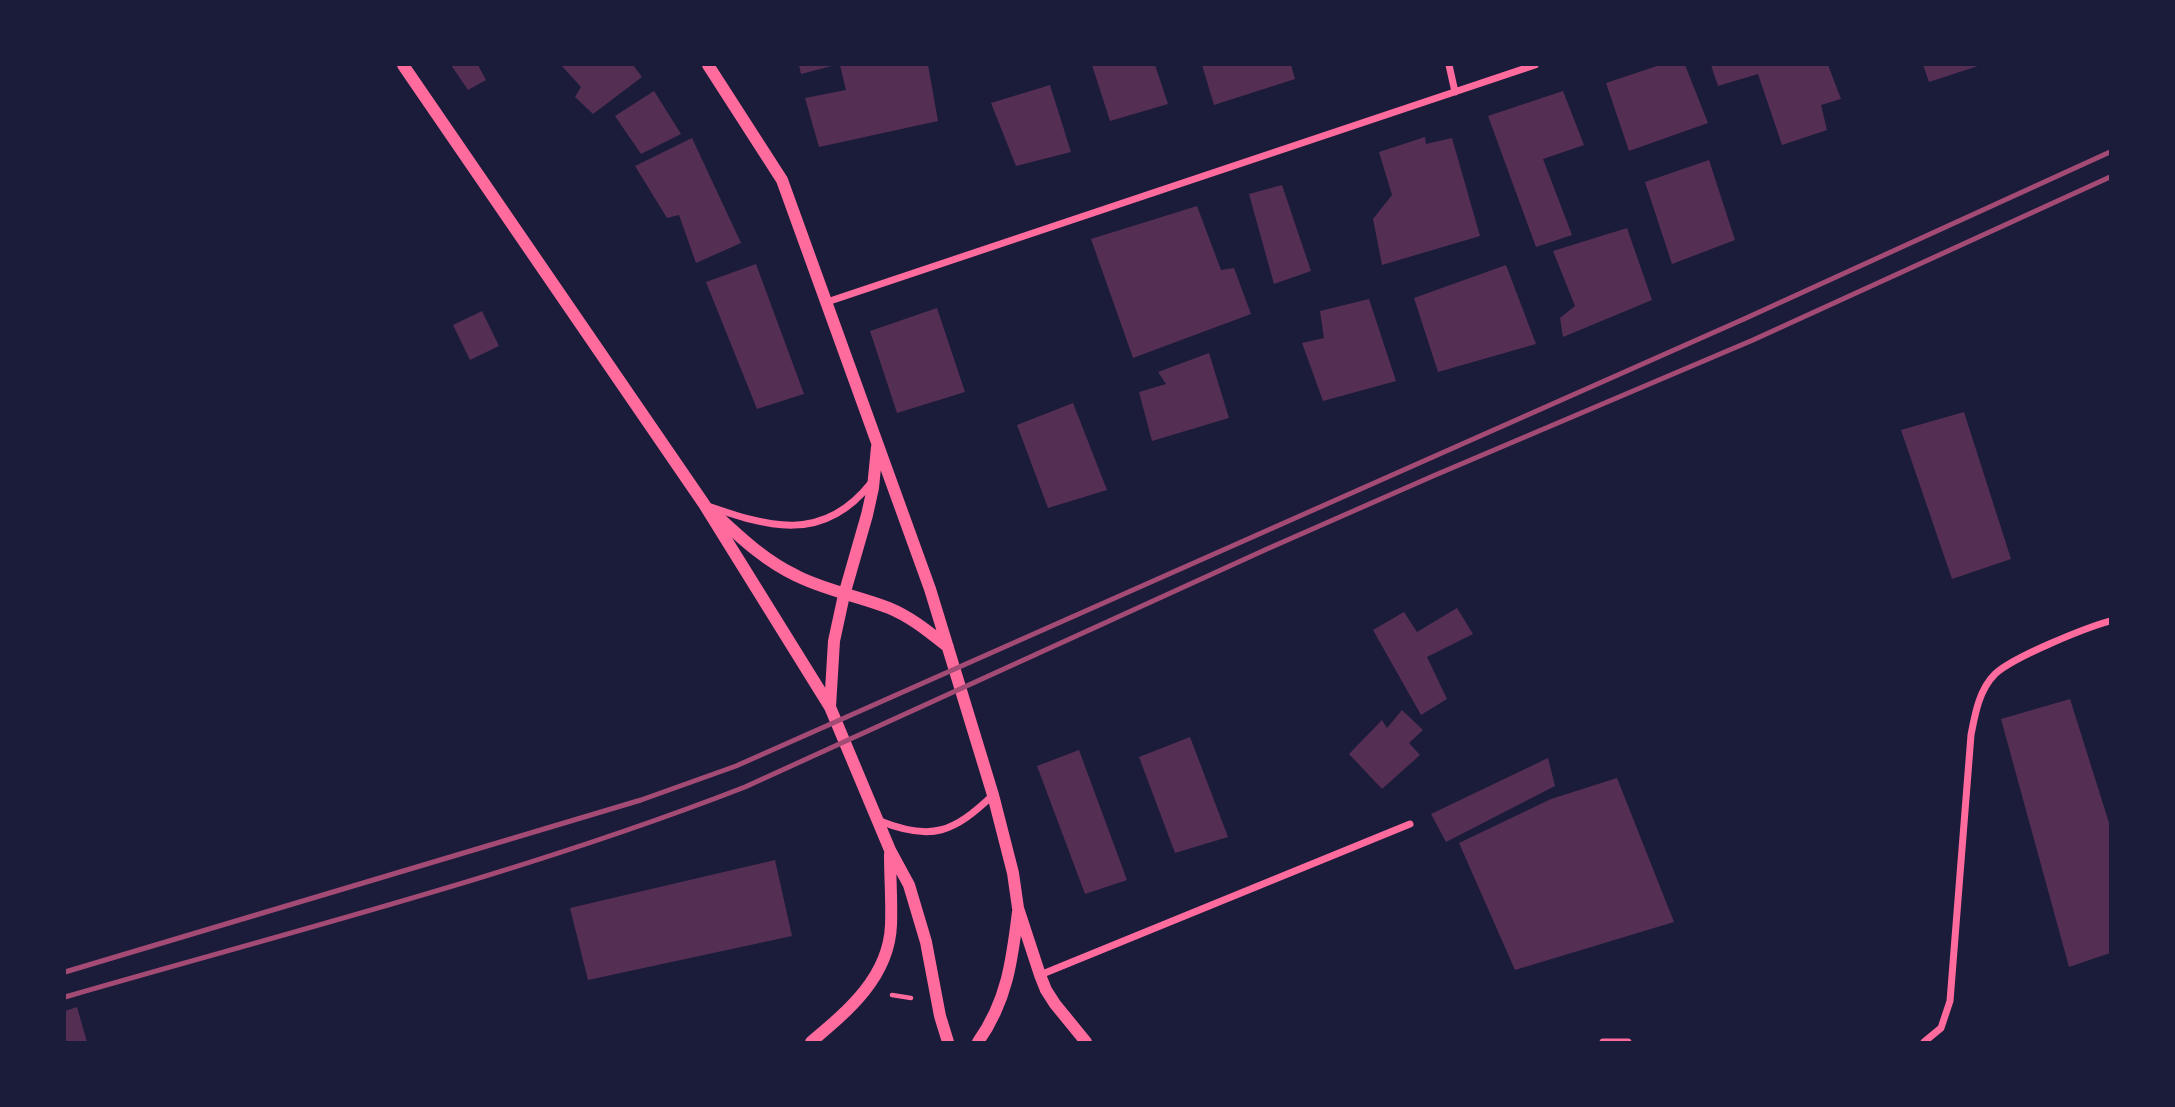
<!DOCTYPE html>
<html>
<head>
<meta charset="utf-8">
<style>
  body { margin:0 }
  #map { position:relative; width:2175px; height:1107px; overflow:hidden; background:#1b1b3a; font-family:"Sofia Sans Condensed",sans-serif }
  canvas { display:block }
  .frame { position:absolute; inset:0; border:66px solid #1b1b3a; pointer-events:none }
</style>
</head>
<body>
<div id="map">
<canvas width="2175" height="1107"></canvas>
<div class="frame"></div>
</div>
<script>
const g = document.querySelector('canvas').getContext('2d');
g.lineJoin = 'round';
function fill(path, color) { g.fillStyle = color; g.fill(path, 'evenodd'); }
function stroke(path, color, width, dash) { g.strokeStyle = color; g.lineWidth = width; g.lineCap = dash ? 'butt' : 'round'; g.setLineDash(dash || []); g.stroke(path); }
const building = new Path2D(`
  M451 65H478L486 80 468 90Z
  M561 65H633L642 77 593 114 575 97 581 87Z
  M799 65H832V66L801 74Z
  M840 65H928L938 121 819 147 805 98 846 90Z
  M1092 65H1155L1168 104 1110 121Z
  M1202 65H1291L1295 79 1214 105Z
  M1660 65H1685L1708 123 1629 151 1606 83Z
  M1711 65H1828L1841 99 1821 105 1827 130 1782 145 1758 74 1718 86Z
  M1923 65H1981L1929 82Z
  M1050 85 1071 152 1016 166 991 103Z
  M654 91 681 134 641 154 615 116Z
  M1563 91 1584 145 1543 159 1572 235 1536 247 1488 116Z
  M1425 137 1426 144 1452 138 1480 236 1382 265 1373 219 1392 195 1379 152Z
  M692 138 741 243 696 263 679 215 667 218 635 166Z
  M1709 160 1735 240 1672 264 1645 182Z
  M1282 185 1311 271 1274 284 1249 194Z
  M1197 206 1221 270 1234 268 1251 314 1133 358 1091 239Z
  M1627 228 1652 300 1563 337 1560 318 1575 306 1553 251Z
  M756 264 804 394 757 409 706 282Z
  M1506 265 1536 344 1438 372 1414 298Z
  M1369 299 1396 381 1323 401 1302 343 1324 338 1320 311Z
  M937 308 965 392 897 413 870 331Z
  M482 311 499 346 470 360 453 325Z
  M1209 353 1229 418 1152 441 1139 392 1166 384 1158 372Z
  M1073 403 1107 490 1048 508 1017 425Z
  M1964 412 2011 559 1952 579 1901 430Z
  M1457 608 1473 634 1427 657 1447 699 1421 715 1373 630 1404 612 1417 632Z
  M2070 699 2110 826V953L2069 967 2001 719Z
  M1402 710 1423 730 1409 743 1420 755 1382 789 1349 754 1382 720 1387 728Z
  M1190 737 1228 837 1175 853 1139 757Z
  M1079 750 1127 880 1085 894 1037 766Z
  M1548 758 1555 786 1446 842 1431 814Z
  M1617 778 1674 922 1515 970 1459 843 1551 799Z
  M775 860 792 936 588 980 570 908Z
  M77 1007 87 1042H65V1011Z`);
const path = new Path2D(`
  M892 995 911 998`);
const minor = new Path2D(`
  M1449 65 1455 92
  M827 302 1535 65
  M705 505C768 527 823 544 871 483
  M880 821C932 842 954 832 993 795
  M1040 975 1410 824
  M1603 1042H1628
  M1924 1042 1941 1028 1950 1001 1971 735C1975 714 1979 690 1995 674 2013 657 2085 628 2110 621`);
const tertiary = new Path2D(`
  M403 65 704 504 830 707
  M708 65 782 180 930 589 993 795 1013 873 1018 908 1040 975 1046 990 1055 1004 1086 1042
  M877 447 873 488 867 515 844 595 834 641 830 707 890 850 909 885 926 942 940 1016 948 1042
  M715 514C741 538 765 561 797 576 827 591 859 596 889 608 911 617 929 632 948 647
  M811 1042C848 1011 889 977 891 925 892 902 890 878 890 854
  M978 1042C1007 1001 1012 961 1018 912`);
const rail = new Path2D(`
  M65 972 641 800 736 766 1744 319 2110 152
  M65 997C293 931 524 873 745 787L1267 549 1433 476 1753 340 2110 177`);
fill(building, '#542f53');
stroke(path, '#ff6b9d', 4.5);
stroke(minor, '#ff6b9d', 7);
stroke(tertiary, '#ff6b9d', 12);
stroke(rail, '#a44b75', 5);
</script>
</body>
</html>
